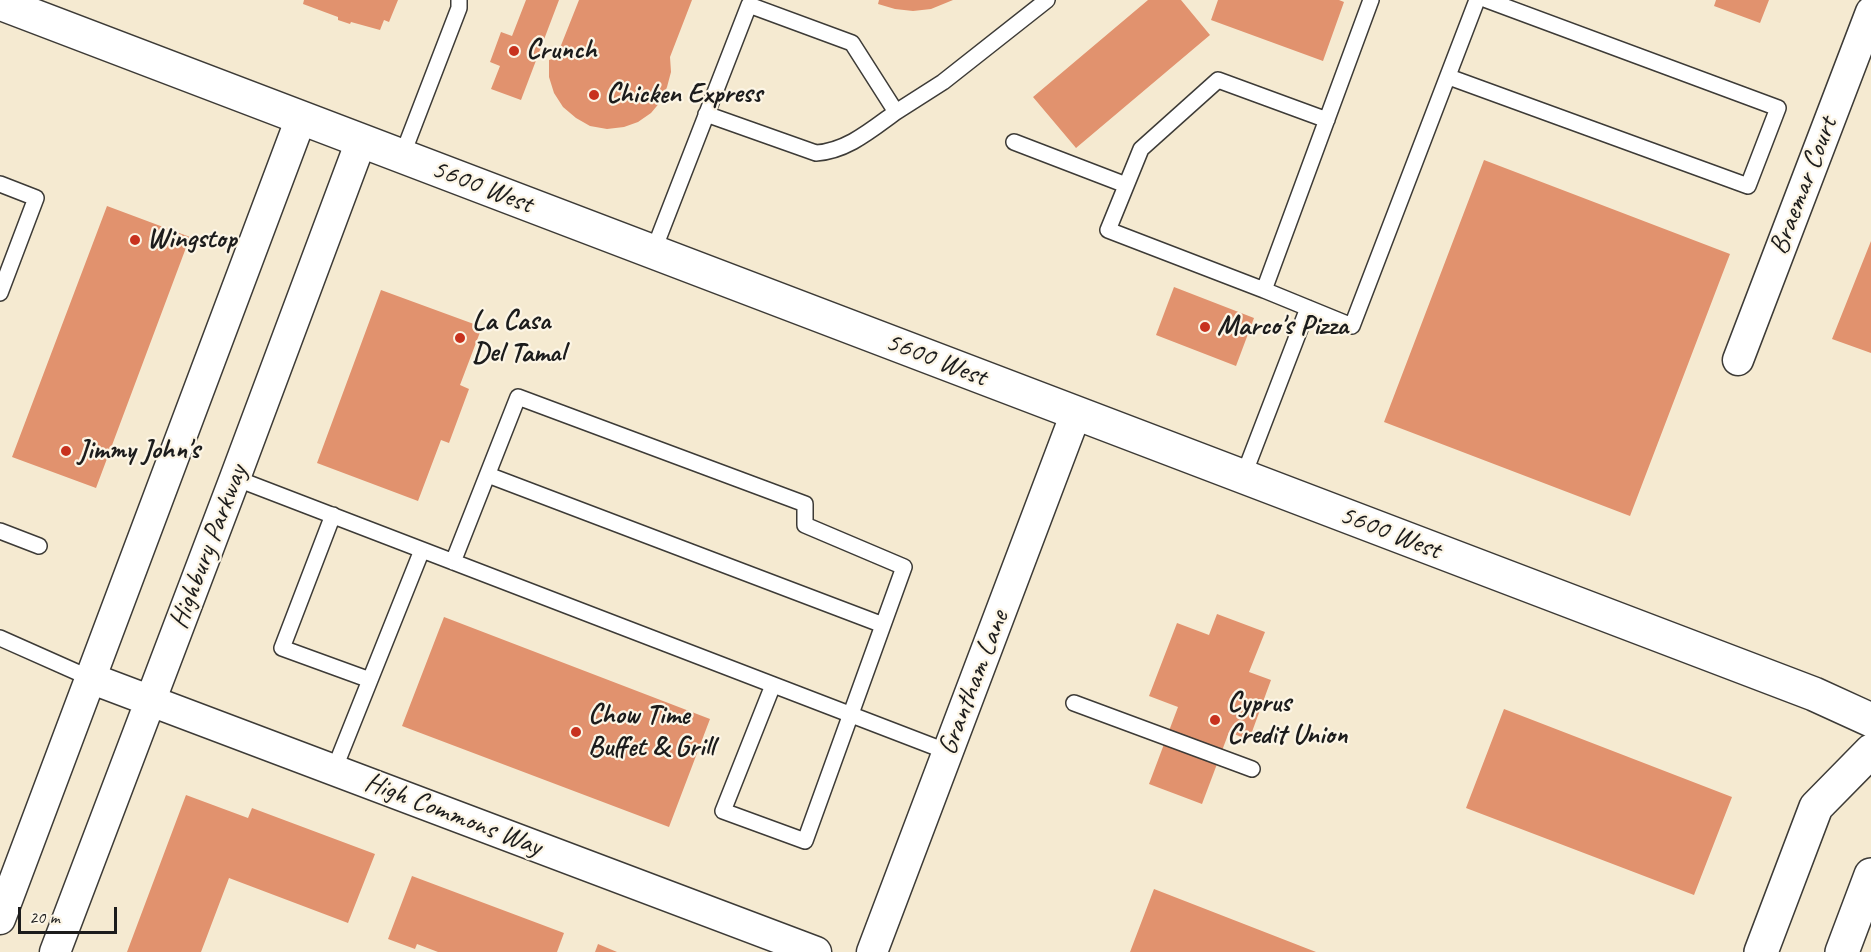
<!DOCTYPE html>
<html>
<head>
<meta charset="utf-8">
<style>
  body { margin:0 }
  #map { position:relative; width:1871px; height:952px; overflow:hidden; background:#f5ead1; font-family:Caveat,sans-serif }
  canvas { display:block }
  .scale { position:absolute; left:18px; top:907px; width:99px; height:27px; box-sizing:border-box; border:3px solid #1c1c1c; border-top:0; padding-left:8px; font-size:18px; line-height:21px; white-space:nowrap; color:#1c1c1c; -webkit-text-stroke:4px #fcf5e5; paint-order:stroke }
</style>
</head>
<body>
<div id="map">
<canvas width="1871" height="952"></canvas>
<div class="scale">20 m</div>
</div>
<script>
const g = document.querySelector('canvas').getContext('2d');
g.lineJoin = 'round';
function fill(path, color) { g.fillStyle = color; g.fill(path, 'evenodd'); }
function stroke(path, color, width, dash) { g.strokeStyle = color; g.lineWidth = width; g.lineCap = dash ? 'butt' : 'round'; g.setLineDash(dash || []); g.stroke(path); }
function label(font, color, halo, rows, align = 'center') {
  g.font = font + ' Caveat,sans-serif'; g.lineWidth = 4.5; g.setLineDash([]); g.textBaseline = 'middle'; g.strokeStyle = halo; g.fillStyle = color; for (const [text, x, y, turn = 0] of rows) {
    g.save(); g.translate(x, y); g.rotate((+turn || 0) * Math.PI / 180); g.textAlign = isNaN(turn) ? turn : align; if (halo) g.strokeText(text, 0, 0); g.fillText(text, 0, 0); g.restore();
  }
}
const building = new Path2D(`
  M304 0H398L389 22 384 20 380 30 351 22 350 24 338 20V17L303 4Z
  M526 0H559L521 100 491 89 500 66 490 62 501 32 512 36Z
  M579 0H692L670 57 671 72 667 87 661 101 651 113 638 122 624 127 607 129 590 126 576 118 563 107 554 93 549 77V60L556 58Z
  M879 0H953L931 9 913 11 895 9 878 4Z
  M1148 0H1181L1210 35 1076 148 1033 97Z
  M1218 0H1339L1344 2 1323 61 1211 20Z
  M1716 0H1769L1760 23 1714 6Z
  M1484 160 1730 254 1630 516 1384 422Z
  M107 206 190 237 96 488 12 457Z
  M1871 241V353L1832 339Z
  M1174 287 1254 318 1236 366 1156 335Z
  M381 290 482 327 460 385 469 389 449 443 441 440 418 501 317 463Z
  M1217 614 1265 632 1249 672 1271 680 1249 740 1229 732 1202 804 1149 784 1178 707 1149 696 1177 623 1209 635Z
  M444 617 710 719 669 827 402 726Z
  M1504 709 1732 797 1694 895 1466 808Z
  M186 795 248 818 252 808 375 854 348 923 229 878 201 952H127Z
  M412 876 564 933 557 952H438L417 944 415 949 388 939Z
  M1154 889 1316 952H1130Z
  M598 944 617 952H595Z`);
const lane = new Path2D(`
  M1371 0 1264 290 1352 326 1477 0
  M1449 77 1748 186 1778 108 1487 0
  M706 114 816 153C847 151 871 130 896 112
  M1014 142 1126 185
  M402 156 459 8V0
  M0 184 36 198 0 293
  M653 252 749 5 852 43 896 112 943 82 1047 0
  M1264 290 1108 230 1141 149 1218 80 1327 120
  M488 475 883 625
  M1243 477 1308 308
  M235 478 948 752
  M333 515 282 648 370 680
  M0 531 39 546
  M453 562 518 397 805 504V525L904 567 805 841 723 811 773 685
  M0 638 90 678
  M1074 703 1252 769
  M334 770 422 550`);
const street = new Path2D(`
  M1738 360 1871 12
  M90 678 816 952
  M0 919 301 118
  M55 952 235 478 361 141
  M872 952 1076 413`);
const secondary = new Path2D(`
  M0 3 1814 694 1871 720
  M1761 952 1816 807 1871 751
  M1842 952 1871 875`);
const markers = [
  [514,51,6,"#c8321e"],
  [594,95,6,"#c8321e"],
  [135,240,6,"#c8321e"],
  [1205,327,6,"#c8321e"],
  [460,338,6,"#c8321e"],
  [66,451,6,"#c8321e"],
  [1215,720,6,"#c8321e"],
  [576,732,6,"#c8321e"]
];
const poiNames = [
  ["Crunch",526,51],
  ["Chicken Express",606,95],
  ["Wingstop",147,240],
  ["La Casa",472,322],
  ["Del Tamal",472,354],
  ["Marco's Pizza",1217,327],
  ["Jimmy John's",78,451],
  ["Cyprus",1227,704],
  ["Credit Union",1227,736],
  ["Chow Time",588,716],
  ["Buffet & Grill",588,748]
];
const streetNames = [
  ["Braemar Court",1804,186,-69],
  ["5600 West",482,187,21],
  ["5600 West",936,360,21],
  ["5600 West",1390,533,21],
  ["Highbury Parkway",209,547,-69],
  ["Grantham Lane",974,683,-69],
  ["High Commons Way",453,815,21]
];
fill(building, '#e1926e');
stroke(lane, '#3d3b37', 18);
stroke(street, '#3d3b37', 33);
stroke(secondary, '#3d3b37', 36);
stroke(lane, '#fff', 15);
stroke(street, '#fff', 30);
stroke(secondary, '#fff', 33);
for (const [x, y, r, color] of markers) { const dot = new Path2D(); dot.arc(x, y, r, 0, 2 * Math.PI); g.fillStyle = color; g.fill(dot); stroke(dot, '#fcf5e5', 2); }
label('bold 28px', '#1c1c1c', '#fcf5e5', poiNames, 'left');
label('28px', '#1c1c1c', '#fcf5e5', streetNames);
</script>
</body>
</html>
